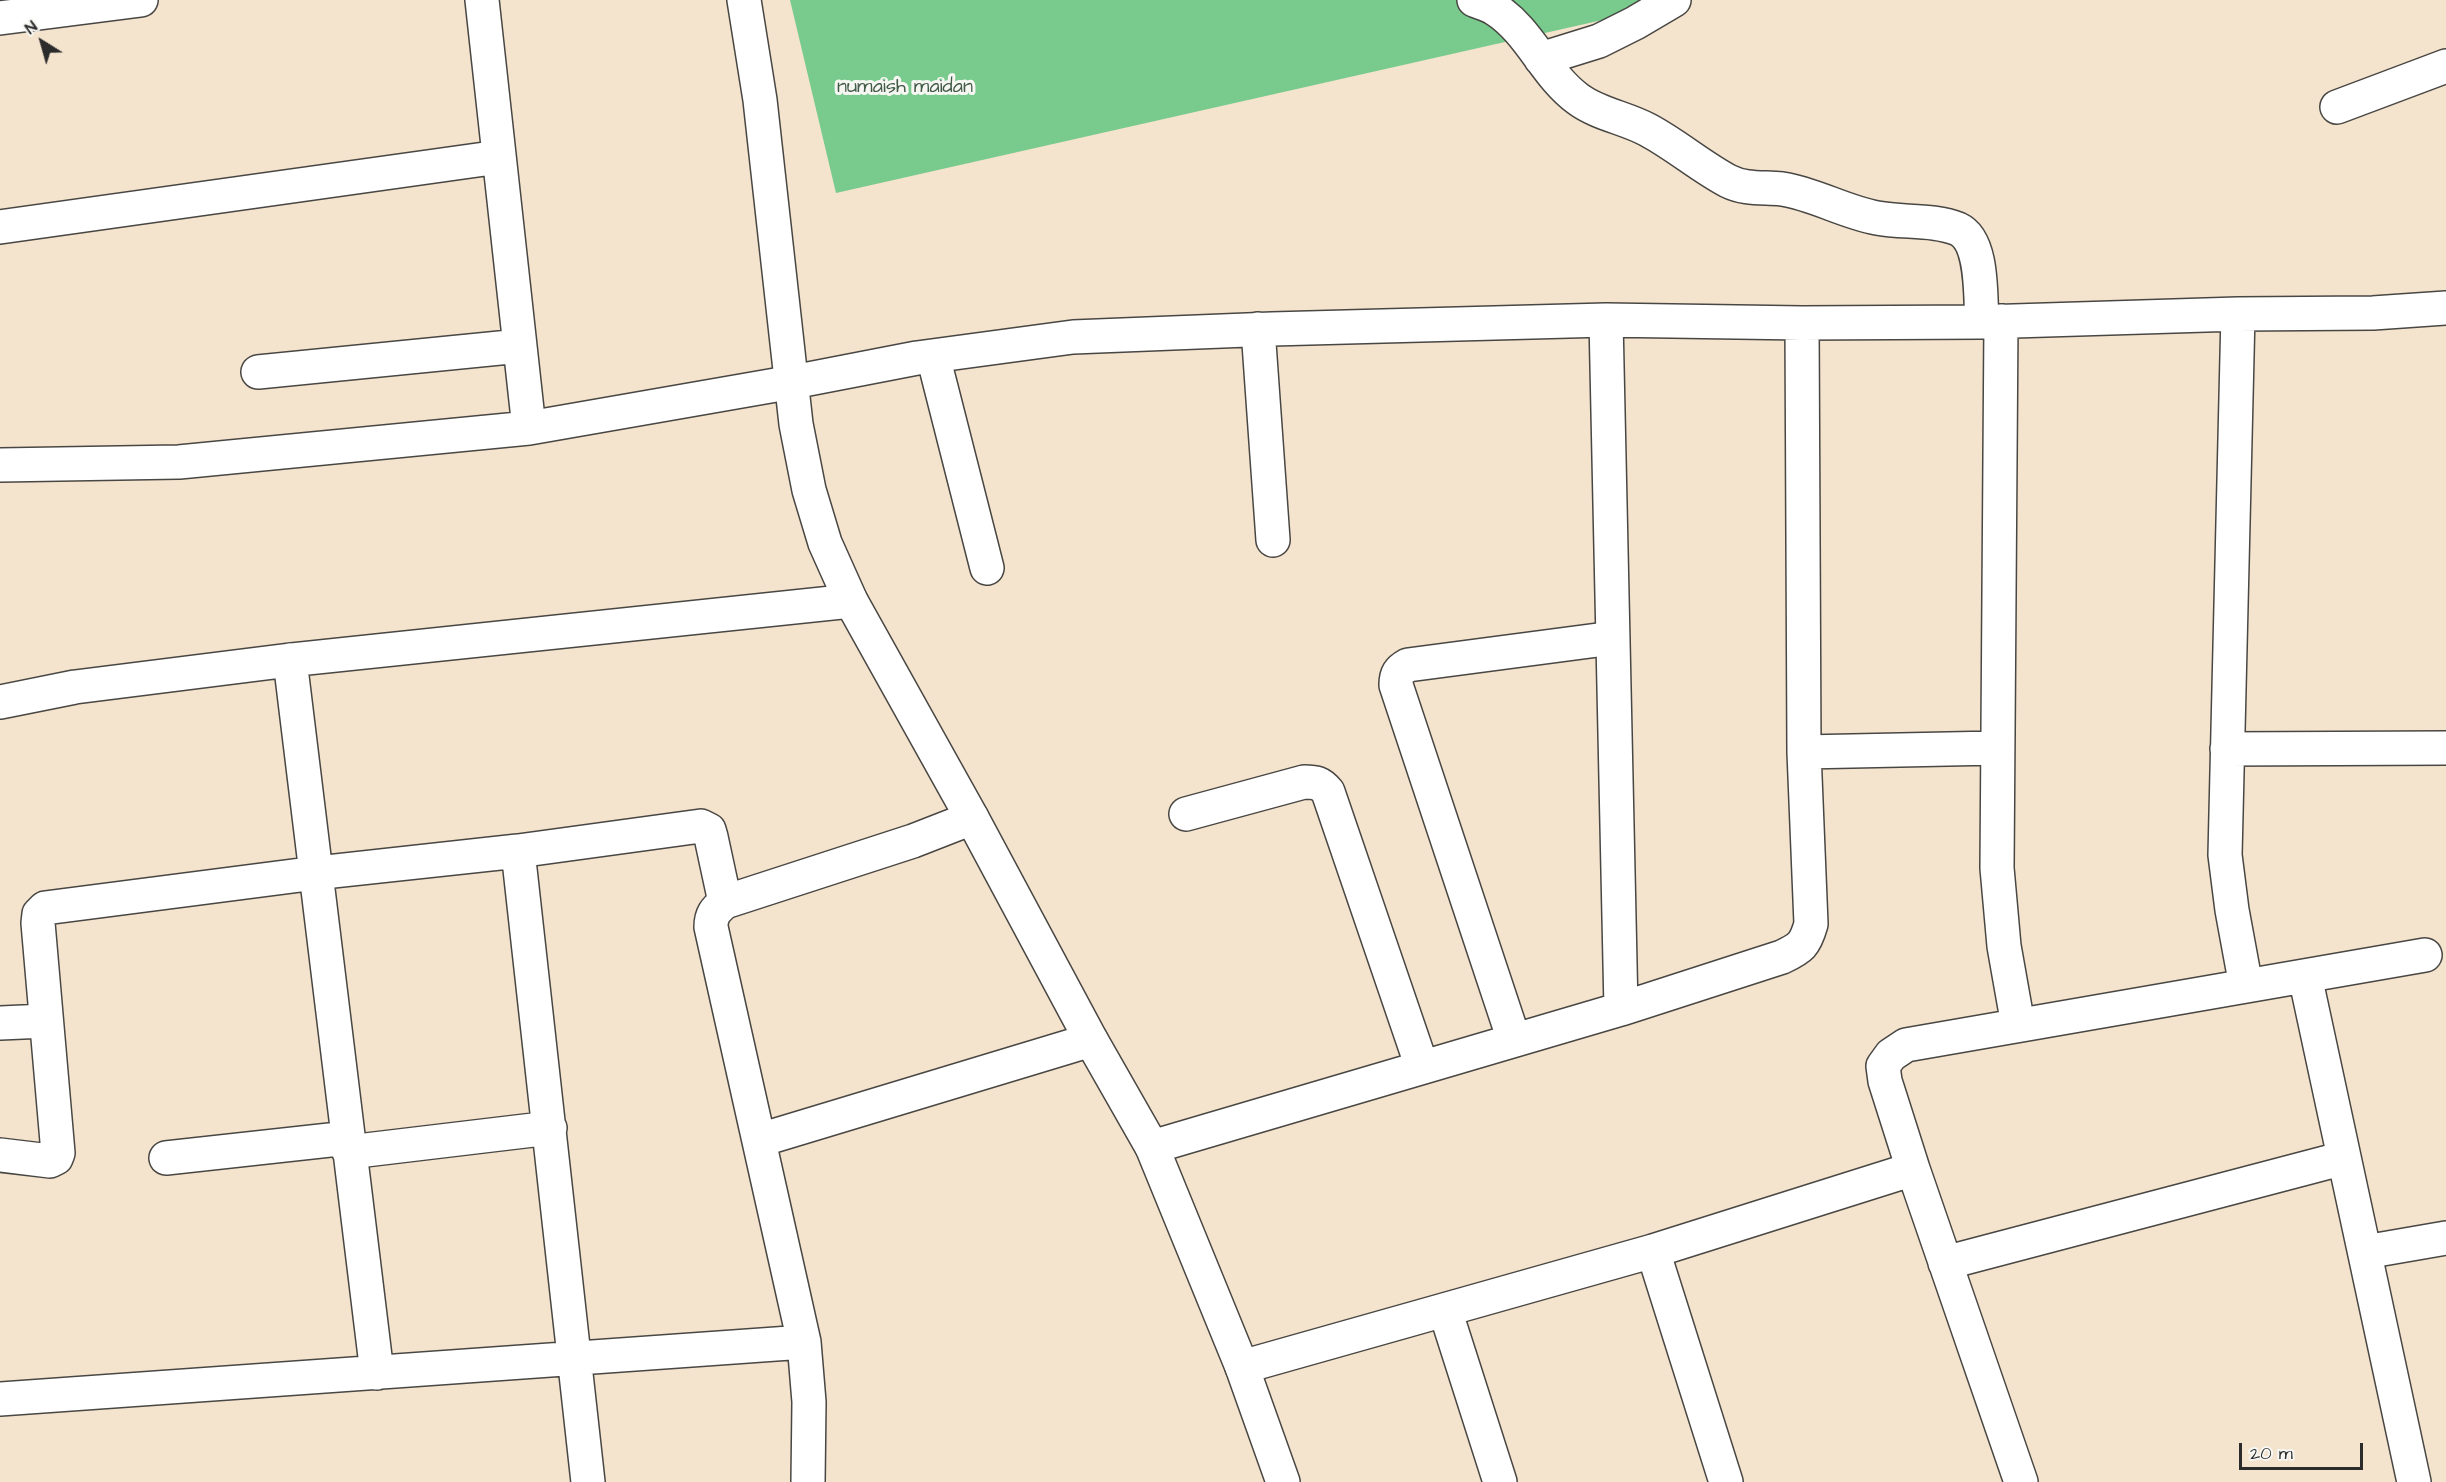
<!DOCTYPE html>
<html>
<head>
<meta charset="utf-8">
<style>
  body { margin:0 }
  #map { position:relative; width:2446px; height:1482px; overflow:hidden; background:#f4e3cd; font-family:"Architects Daughter",sans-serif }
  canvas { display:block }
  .north { position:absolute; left:12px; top:12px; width:60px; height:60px; -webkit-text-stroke:4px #f6f6f2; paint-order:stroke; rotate:323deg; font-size:16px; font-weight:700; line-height:24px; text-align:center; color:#2b2b2b }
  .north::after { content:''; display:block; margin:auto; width:21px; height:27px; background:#2b2b2b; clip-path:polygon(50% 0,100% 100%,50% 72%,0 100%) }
  .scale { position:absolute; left:2239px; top:1443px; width:124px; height:27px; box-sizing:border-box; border:3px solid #2b2b2b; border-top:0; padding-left:8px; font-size:18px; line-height:21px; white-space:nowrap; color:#2b2b2b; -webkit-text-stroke:4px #f6f6f2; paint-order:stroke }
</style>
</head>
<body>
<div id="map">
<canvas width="2446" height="1482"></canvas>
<div class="north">N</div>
<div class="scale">20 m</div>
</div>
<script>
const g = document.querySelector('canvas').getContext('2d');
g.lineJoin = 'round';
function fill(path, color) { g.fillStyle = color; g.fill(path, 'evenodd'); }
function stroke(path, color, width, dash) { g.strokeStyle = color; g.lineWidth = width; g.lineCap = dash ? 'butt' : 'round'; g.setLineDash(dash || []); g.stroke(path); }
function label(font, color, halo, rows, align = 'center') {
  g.font = font + ' "Architects Daughter",sans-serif'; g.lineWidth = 6; g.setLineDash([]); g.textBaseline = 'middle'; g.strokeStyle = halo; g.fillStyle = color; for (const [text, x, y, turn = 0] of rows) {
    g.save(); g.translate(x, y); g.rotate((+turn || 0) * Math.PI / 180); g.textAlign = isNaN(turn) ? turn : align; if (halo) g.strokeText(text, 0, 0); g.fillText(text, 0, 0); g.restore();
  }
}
const green = new Path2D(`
  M790 0H1691L836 193Z`);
const street = new Path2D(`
  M482 0 529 428
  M1474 0C1481 3 1489 5 1495 9 1530 31 1545 75 1578 99 1598 114 1626 118 1648 130 1676 145 1700 166 1728 181 1746 190 1763 187 1782 189 1815 194 1844 212 1877 218 1903 223 1933 219 1958 229 1984 241 1980 298 1982 322
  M0 18 141 0
  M1541 59 1599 41 1635 23 1674 0
  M2337 107 2446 66
  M0 227 499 157
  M2238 314 2225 855 2232 910 2246 986
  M1606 320 1621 1009
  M2001 321 1997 868 2004 946 2018 1025
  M1258 329 1273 540
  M933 356 987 568
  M258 372 520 346
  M0 465 179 462 529 428 793 382 917 358 1073 337 1272 329 1606 320 1802 323 1982 322 2238 314 2373 313 2446 308
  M290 660 377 1373
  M0 702 75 687 290 660 851 601
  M2227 749 2446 748
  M1804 752 1996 748
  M1186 814 1304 782C1316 782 1321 783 1328 792L1422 1067
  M518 851 588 1482
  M2305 976 2414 1482
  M0 1023 46 1021
  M1514 1040 1396 685C1396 674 1399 670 1408 665L1613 638
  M760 1140 1091 1040
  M1152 1147 1621 1009 1782 957C1801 948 1805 945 1811 924L1804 752 1802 323
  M349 1152 550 1128
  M0 1155 50 1161 56 1158 58 1153 38 923 39 914 45 908 316 873 518 851 701 826 709 830 711 837 725 902
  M166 1158 348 1138
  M1913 1169 1885 1081 1883 1066 1891 1055 1906 1045 2425 955
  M1653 1251 1726 1482
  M2365 1252 2446 1238
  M1945 1263 2344 1158
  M1445 1310 1500 1482
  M1242 1367 1653 1251 1913 1169 2021 1482
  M0 1399 804 1342
  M808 1482 809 1402 804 1342 711 927C711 915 715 910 725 902L913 841 972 818`);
const secondary = new Path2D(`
  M744 0 760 100 796 424 809 490 825 543 851 601 972 818 1091 1040 1152 1147 1242 1367 1283 1482`);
const parkNames = [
  ["numaish maidan",905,88]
];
fill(green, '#78cb8d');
stroke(street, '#494743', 36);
stroke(secondary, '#494743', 36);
stroke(street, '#fff', 33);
stroke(secondary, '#fff', 33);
label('20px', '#425b48', '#f6f6f2', parkNames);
</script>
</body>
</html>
